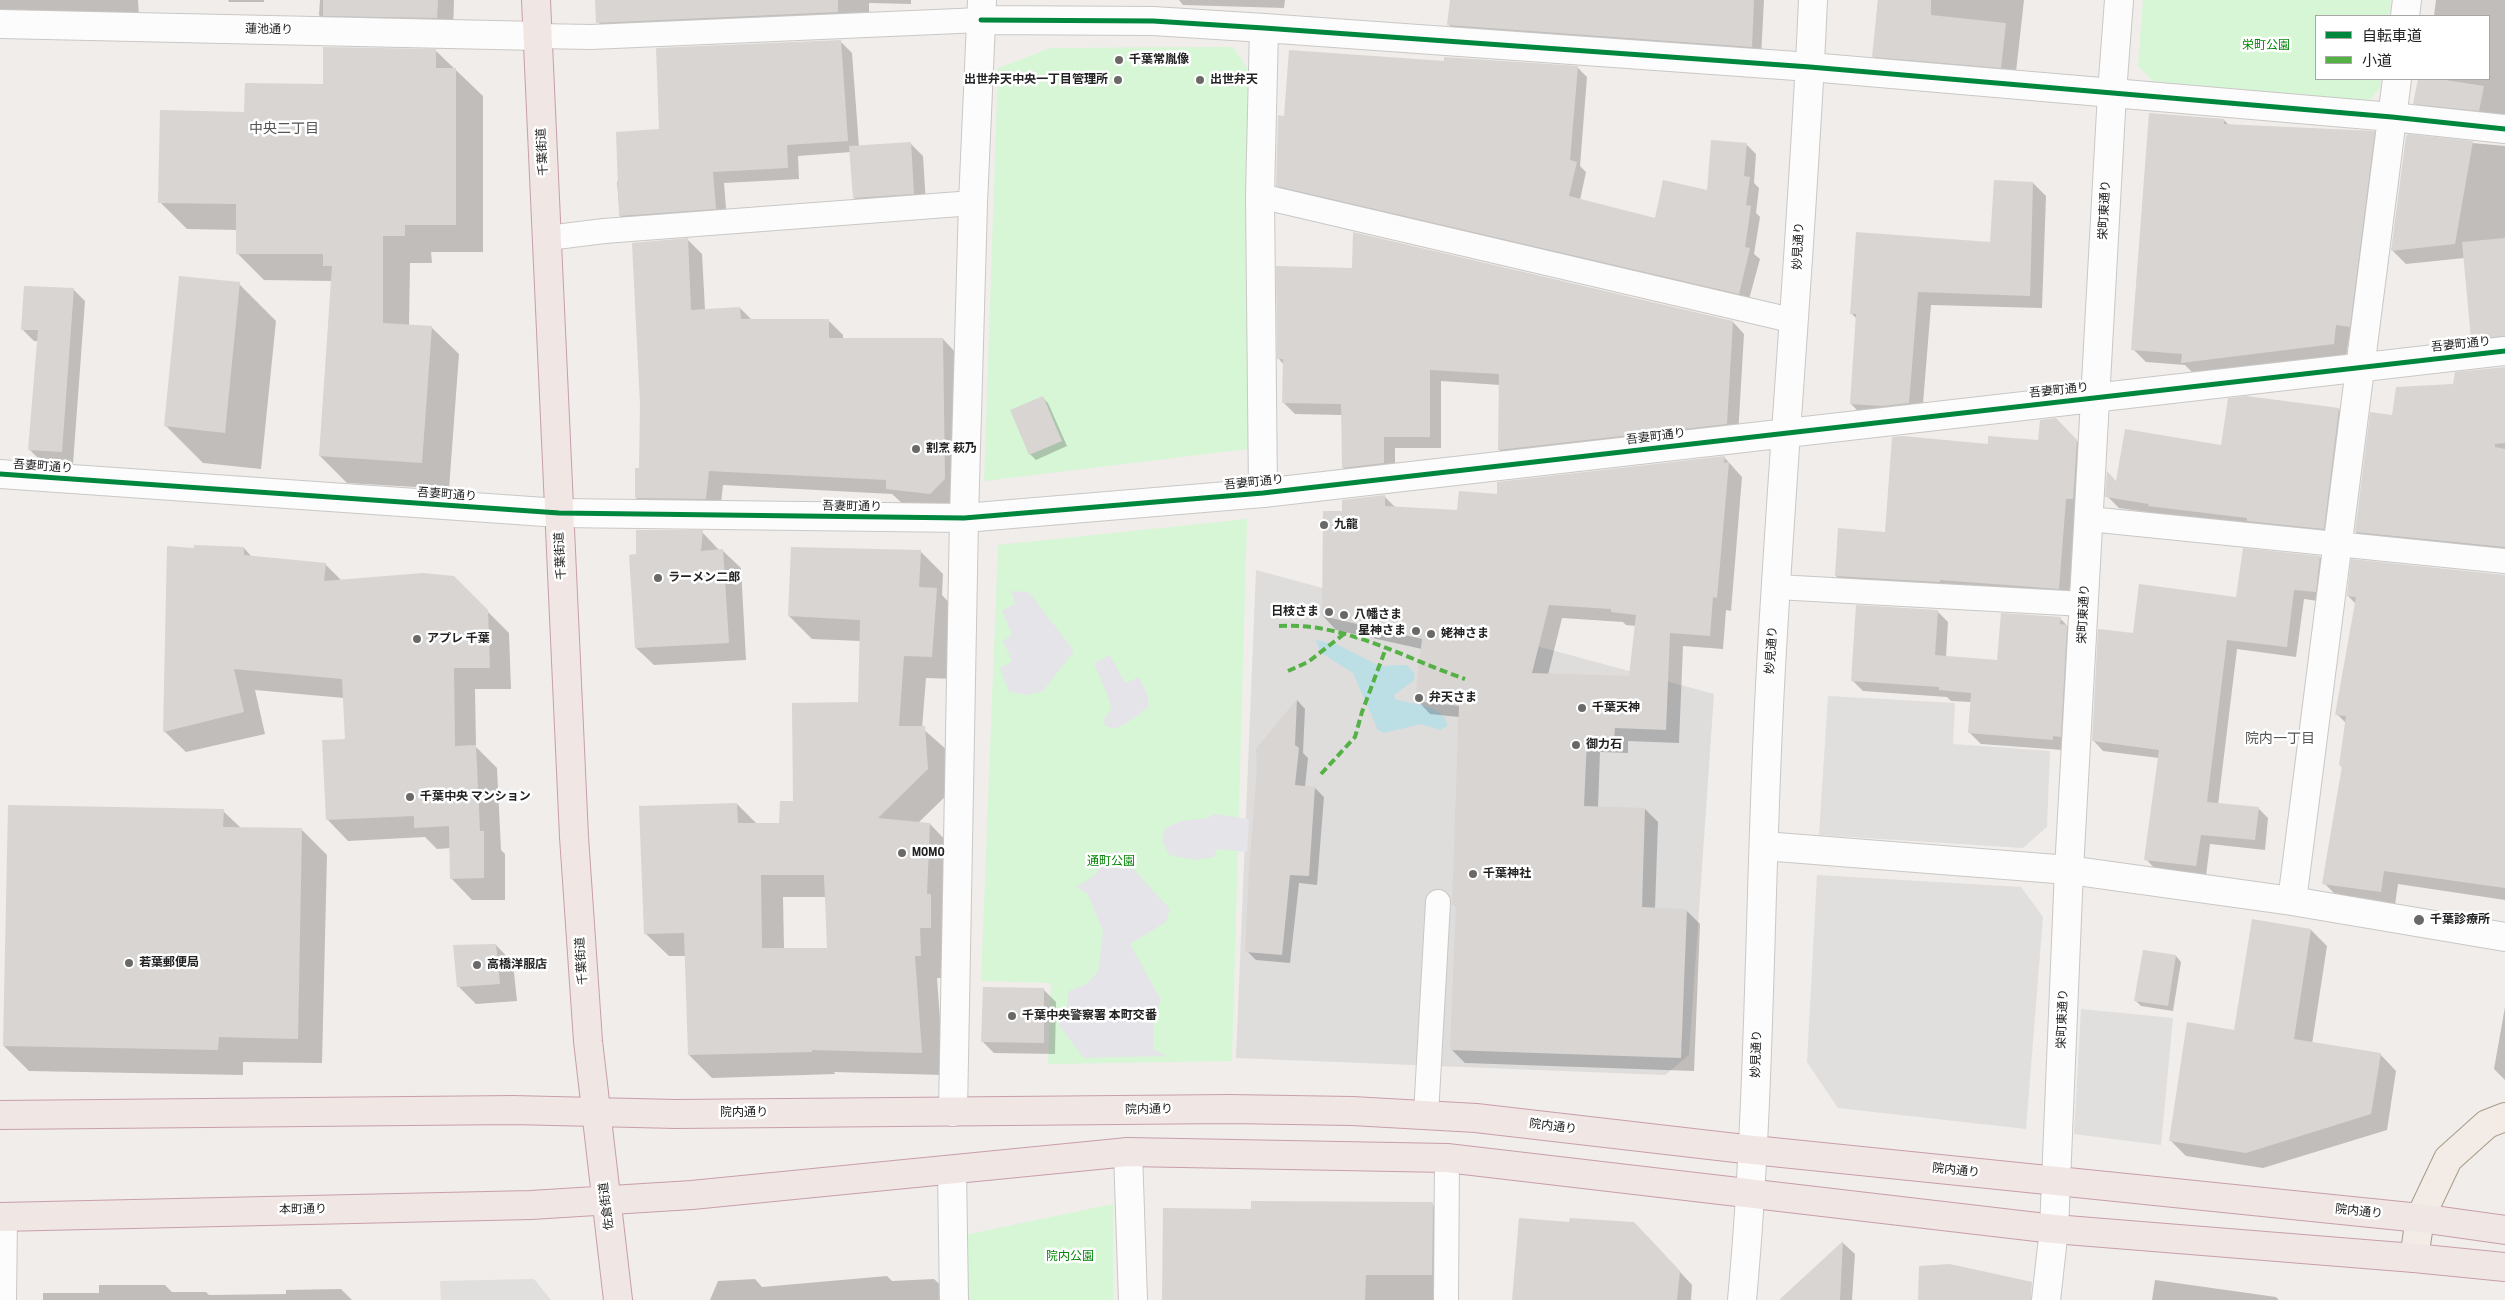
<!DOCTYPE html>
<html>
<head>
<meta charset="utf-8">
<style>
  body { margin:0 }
  #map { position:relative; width:2505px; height:1300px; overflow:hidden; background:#f0edea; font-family:"Roboto Condensed","Noto Sans JP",sans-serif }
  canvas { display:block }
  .legend { position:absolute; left:2315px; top:15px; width:175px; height:65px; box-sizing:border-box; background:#fff; border:1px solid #a7a7a7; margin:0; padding:6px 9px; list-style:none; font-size:15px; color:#222 }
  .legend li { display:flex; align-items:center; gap:10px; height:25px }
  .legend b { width:25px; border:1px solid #a7a7a7 }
</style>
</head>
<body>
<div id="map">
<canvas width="2505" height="1300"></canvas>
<ul class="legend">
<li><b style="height:6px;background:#00873e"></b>自転車道</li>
<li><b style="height:6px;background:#55b145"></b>小道</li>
</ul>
</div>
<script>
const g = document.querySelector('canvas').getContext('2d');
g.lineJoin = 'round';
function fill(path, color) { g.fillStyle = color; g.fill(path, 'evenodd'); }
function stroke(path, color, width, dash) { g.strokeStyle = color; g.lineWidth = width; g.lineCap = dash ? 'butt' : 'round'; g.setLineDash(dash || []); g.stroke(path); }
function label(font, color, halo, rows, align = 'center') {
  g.font = font + ' "Roboto Condensed","Noto Sans JP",sans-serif'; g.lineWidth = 5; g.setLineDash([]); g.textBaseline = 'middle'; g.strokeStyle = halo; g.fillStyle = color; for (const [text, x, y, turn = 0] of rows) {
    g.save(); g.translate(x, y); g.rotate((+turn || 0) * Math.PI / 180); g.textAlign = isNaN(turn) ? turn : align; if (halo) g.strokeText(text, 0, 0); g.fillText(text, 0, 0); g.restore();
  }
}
const religious = new Path2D(`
  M1256 570 1714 694 1689 1055 1665 1075 1236 1058Z`);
const park = new Path2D(`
  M2143 0H2391L2389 16H2316V79H2381L2380 88 2368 102 2153 81 2138 66Z
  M1233 47 1247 68 1248 449 984 481 998 68 1050 48Z
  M1247 519 1232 1061 1048 1064 1051 983 981 981 998 545Z
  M1113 1204V1300H962L960 1236Z`);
const parking = new Path2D(`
  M1828 696 1955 703 1953 744 2050 751 2047 827 2023 848 1819 835Z
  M1817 875 2021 887 2043 917 2026 1129 1838 1108 1807 1062Z
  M2081 1009 2173 1018 2161 1145 2074 1134Z
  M534 1279 551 1300H441L440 1281Z`);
const plaza = new Path2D(`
  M1011 591 1029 592 1074 651 1043 691 1027 695 1009 692 1000 668 1012 661 1003 641 1012 635 1002 611 1015 603Z
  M1110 655 1125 683 1139 677 1148 696 1149 706 1132 720 1115 729 1105 726 1104 719 1111 709 1110 702 1094 663Z
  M1215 814 1249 819 1247 852 1217 849 1214 857 1196 860 1169 855 1162 841 1165 828 1182 821 1207 818Z
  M1116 850 1170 909 1166 922 1130 944 1161 1000 1154 1018 1153 1049 1167 1056 1084 1058 1058 1024 1066 1014 1069 991 1088 983 1098 971 1103 931 1087 893 1076 887 1095 875 1103 861Z`);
const water = new Path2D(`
  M1316 640 1338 645 1380 666 1407 665 1415 674 1413 681 1394 695 1395 699C1415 706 1439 702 1448 725L1440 730 1421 724 1384 733 1378 730 1353 673 1320 652Z`);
const shadow = new Path2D(`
  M0 0H138L139 18 9 19 0 10Z
  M228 0H264V2H229Z
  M320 0H454L453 34 336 32 319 15Z
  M596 0H911V4L869 3V25L612 36 598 22Z
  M1179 0H1285L1284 8 1183 5Z
  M1451 0H1764L1761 57 1459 35 1449 25Z
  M1878 0H2024L2015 81 1888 70 1873 56Z
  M2436 0H2505V125L2429 117 2415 103 2419 79H2489V16H2434Z
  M840 41 852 53 859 147 911 144 923 156 926 205 866 210 854 198 851 152 798 156 799 179 724 183 727 220 631 227 620 216 617 182 620 181 661 130Z
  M436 51 483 96V252H431L432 263H410L409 326 431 327 459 354 449 489 347 483 320 456 332 281 264 280 237 253V230L187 229 160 202 246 113Z
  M1445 62 1577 67 1587 77 1580 166 1586 172 1580 200 1656 219 1708 192 1746 144 1756 154 1754 183 1759 188 1756 213 1760 217 1754 254 1760 259 1748 303 1287 195 1277 185 1285 118Z
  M2224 120 2230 126 2374 132 2387 145 2362 339 2349 338 2346 357 2196 376 2185 365 2146 362 2133 349Z
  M2407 137 2505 146V351L2487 353 2473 339 2464 258 2406 264 2392 250Z
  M2033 183 2046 196 2042 308 1931 305 1922 416 1864 417 1851 404 1857 319 1851 313 1991 243Z
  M688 240 702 254 705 310 740 308 752 320H828L843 335V340L943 339 957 354 959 494 945 508 902 503 892 494 723 485 720 513 651 512 636 498Z
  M239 284 276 321 261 469 203 463 166 426Z
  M73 289 85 301 73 464 41 461 29 449 38 341H34L22 329Z
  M1733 322 1744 334 1738 436 1511 462 1499 450 1500 385 1441 381V448H1395V475L1355 479 1343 468 1342 415 1295 414 1283 402 1284 365 1279 359Z
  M2505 368V559L2370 546 2356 532 2393 416 2454 385Z
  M1042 397 1048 403 1067 446 1036 460 1030 454Z
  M2339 409 2351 421 2335 540 2119 508 2107 496 2222 446Z
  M2056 419 2087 451 2076 508 2069 599 1846 586 1836 576 1989 445 2039 441Z
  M1724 457 1742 477 1731 611 1726 610 1723 649 1683 646 1679 743 1628 741V753L1600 752 1598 807 1645 809 1658 822 1655 909 1686 910 1700 924 1694 1071 1465 1063 1451 1049 1457 907 1454 904 1459 717 1430 714 1417 700 1422 649 1336 630 1323 616 1344 512 1384 496 1396 508 1459 512 1498 496ZM1562 618 1623 622 1626 625 1636 626 1630 678 1548 675Z
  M702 532 720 551H723L741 568 746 660 654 665 636 648Z
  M168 548H244L252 557 325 564 342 581 454 578 509 633 511 689H475L476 747 497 768 501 850 505 854V900H472L451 878V848L437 849 425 837 348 841 327 819 346 741 344 698 255 690 265 734 186 752 164 731Z
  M920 551 943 574 942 595 959 613 955 679 926 678 922 728 947 750 950 792 918 823 930 824 952 847 943 978H937L944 1075 834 1072 835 1074 712 1078 689 1055 686 956H669L646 934 737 804 757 824H780L859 703 861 641 812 639 789 616ZM783 897H826L828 949H784Z
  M2320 557 2330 568 2325 602 2304 599 2296 657 2237 649 2218 805 2258 808 2268 818 2265 850 2210 844 2206 876 2156 870 2146 859 2159 758 2103 751 2093 740 2134 635 2237 598Z
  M2505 576V900L2398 884 2395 905 2338 897 2324 883 2343 768 2340 765 2346 723 2337 714 2356 604 2348 596Z
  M1937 611 1948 622 1946 657 1998 661 2060 618 2071 630 2063 750 1981 744 1969 732 1971 702 1951 701 1947 697 1863 691 1852 680Z
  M1297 700 1305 709 1303 753 1308 758 1305 787 1315 788 1324 797 1317 885 1299 883 1290 963 1256 960 1247 951 1258 769 1257 749Z
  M223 811 241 828 302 830 327 855 322 1063 243 1062V1075L29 1071 4 1046Z
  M2311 930 2327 946 2312 1044 2380 1054 2396 1071 2387 1130 2263 1168 2186 1156 2170 1140 2235 1031Z
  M496 945 513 963 517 1001 476 1004 458 986Z
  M2176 956 2181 962 2173 1011 2141 1006 2136 1001Z
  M1044 990 1056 1002 1055 1054 994 1053 982 1041Z
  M2505 1007V1080L2494 1069Z
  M1432 1204 1446 1217 1445 1300H1163L1252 1211Z
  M1648 1237 1692 1285 1691 1300H1513Z
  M1843 1243 1855 1254 1852 1300H1798L1799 1283Z
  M887 1276 892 1281 934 1279 949 1293V1300H710L718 1281 755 1279 762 1287Z
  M2155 1280 2276 1297 2279 1300H2152Z
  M99 1285H165L172 1292H206L209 1295 286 1294V1290L341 1289 352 1300H43V1293H99Z`);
const building = new Path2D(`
  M323 0H438L437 18 323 16Z
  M595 0H838V12L596 23Z
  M1450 0H1754L1752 47 1447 25Z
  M1878 0H1931V15L2006 23 2001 68 1872 57Z
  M841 40 848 141 787 145 788 168 713 172 716 209 619 216 616 132 659 129 656 48Z
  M323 47 436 49V68H456V225H405V236H383V323L432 326 422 463 319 456 332 266H323V254H236V204L158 203 160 110 244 112 245 83 323 84Z
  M1289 50 1444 61V57L1578 66 1570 160 1577 162 1569 196 1655 218 1663 180 1707 190 1711 140 1747 143 1744 176 1750 177 1746 205 1751 206 1745 247 1750 248 1739 294 1276 186 1278 115 1284 116Z
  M2418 79H2439L2484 86 2479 111 2413 104Z
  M2149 113 2224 119V124L2375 131 2350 327 2336 325 2334 344 2181 363 2182 354 2131 350Z
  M2408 134 2473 141 2455 244 2391 251 2406 136Z
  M911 142 914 194 853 198 849 146Z
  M1994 180 2033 182 2030 296 1918 292 1909 403 1882 406 1850 404 1856 314H1850L1856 232 1990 242Z
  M1353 232 1733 321 1727 424 1498 450 1499 374 1430 370V437H1384V463L1342 468 1341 404 1282 403 1283 359H1277L1276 266 1352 268Z
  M688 238 691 310 740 307 741 319H829V338H943L945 479 930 494 886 489V480L709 471 706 499 635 498V468H639L640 405 632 243Z
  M2505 238V336L2471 339 2462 242Z
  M179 276 240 282 225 433 164 426Z
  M24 286 74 288 62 452 28 450 38 330H21Z
  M2505 367V443L2495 444V447L2505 449V547L2355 532 2370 412 2392 415 2396 387 2453 384 2455 372Z
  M1043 396 1062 441 1029 455 1010 410Z
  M2246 396 2339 408 2324 529 2247 521V518L2148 506 2149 504 2105 497 2107 471 2116 481 2125 429 2221 445 2228 398Z
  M2056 418 2077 440 2073 499H2066L2059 589 1940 580V582L1835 576 1838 528 1885 532 1892 437 1902 436 1988 444V436L2038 440 2040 420Z
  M1725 456 1724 463 1729 462 1717 598 1713 597 1710 636 1670 633 1666 730 1615 728 1614 740 1587 739 1584 806 1645 808 1642 907 1687 909 1681 1058 1450 1050 1456 905H1452L1459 706 1415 701 1422 639 1322 616 1323 511H1342V500L1385 495V506L1457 510 1459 491 1497 494V482ZM1549 605 1611 609V612L1636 615 1629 676 1532 673Z
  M636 530H703L701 551 723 549 729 643 635 648 629 555 636 554Z
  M194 545 244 547V555L326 563 324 581 423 573 454 576 488 610 490 668H454L455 746 476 745 480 831H484V878L450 879 449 826 414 828V816L326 820 322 740 345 739 342 679 234 669 244 712 163 732 167 546 194 548Z
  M791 547 921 550 919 587 937 588 932 657 904 656 899 726H925L928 769 878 818 930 823 927 894H931V928H920L921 956H915L922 1053 812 1050V1052L688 1055 684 933 644 934 639 806 737 803 738 823H779L780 801H793L792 703 858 702 860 620 788 616ZM761 875H824L827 948H762Z
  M2243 548 2320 556 2316 592 2294 590 2287 647 2227 640 2207 802 2259 807 2255 840 2201 835 2196 866 2144 860 2159 750 2092 741 2098 629 2133 633 2139 584 2236 597Z
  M2351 559 2505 575V888L2384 871 2381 892 2322 884 2342 766 2339 765 2346 716 2335 715 2356 597 2347 596Z
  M1856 605 1938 610 1935 655 1997 660 2001 613 2061 617 2060 624 2067 625 2061 737 2053 736V740L1968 733 1971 693 1939 690V687L1851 681Z
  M1297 699 1295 745 1299 748 1295 785 1315 787 1309 876 1290 875 1282 955 1245 952 1249 872 1257 769 1256 749Z
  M8 805 224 809 223 827 302 828 298 1039 219 1037 218 1050 3 1046Z
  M2252 919 2311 929 2294 1039 2381 1053 2371 1114 2246 1153 2169 1141 2187 1022 2234 1030Z
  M496 944 500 984 457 987 453 945Z
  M2143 950 2176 955 2168 1006 2134 1001Z
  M983 987 1044 988V1043L981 1042Z
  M1251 1201 1433 1202 1432 1275H1366L1365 1300H1162L1163 1208 1251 1209Z
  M1519 1218 1569 1222 1570 1218 1634 1222 1680 1271 1677 1300H1512Z
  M1843 1241 1840 1300H1779Z
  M1950 1264 2032 1282 2031 1300H1918L1919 1266Z`);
const service = new Path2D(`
  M538 36 591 37 981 20
  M1260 196 1795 321
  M548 238 604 231 973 203
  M2089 519 2505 561
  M1777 587 2084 604
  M1426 1115 1438 902
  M1446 1300 1447 1158`);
const minor = new Path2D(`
  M2405 16 2407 0
  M981 20 1153 21 1264 28 1810 67 2392 117 2505 129
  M0 24 538 36
  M1263 493 1260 196 1264 28
  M1764 846 2069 870 2292 901 2505 937
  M2292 901 2397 79
  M953 1112 964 518 973 203 982 0
  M1128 1152 1133 1300
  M952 1170 954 1300
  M2 1300 3 1217
  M2046 1300 2054 1229`);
const tertiary = new Path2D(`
  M0 474 559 513 964 518 1263 493 2505 351
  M2054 1229 2069 870 2112 93 2119 0
  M1742 1300C1761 1096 1759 890 1770 686 1782 457 1803 229 1813 0`);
const primary = new Path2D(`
  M2414 1258 2420 1218 2448 1159 2487 1124 2505 1117`);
const trunk = new Path2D(`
  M536 0 574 837 588 1041 618 1300
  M0 1115 513 1110 676 1114 1229 1109 1352 1111 1476 1118 1753 1150 2420 1218 2505 1230
  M0 1217 531 1205 692 1195 1128 1152 1447 1158 2054 1229 2414 1258 2505 1267`);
const quiet = new Path2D(`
  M1279 626C1344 622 1404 658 1465 679
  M1288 671 1308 662 1344 634
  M1321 774 1355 737 1362 712 1386 648`);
const cycleway = new Path2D(`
  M981 20 1153 21 1264 28 1810 67 2392 117 2505 129
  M0 474 559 513 964 518 1263 493 2505 351`);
const markers = [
  [1119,60,5,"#6a6968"],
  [1118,80,5,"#6a6968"],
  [1200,80,5,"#6a6968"],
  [916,449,5,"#6a6968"],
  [1324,525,5,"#6a6968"],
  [658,578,5,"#6a6968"],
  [1329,612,5,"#6a6968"],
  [1344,615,5,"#6a6968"],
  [1416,631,5,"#6a6968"],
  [1431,634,5,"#6a6968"],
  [417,639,5,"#6a6968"],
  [1419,698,5,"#6a6968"],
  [1582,708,5,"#6a6968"],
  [1576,745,5,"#6a6968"],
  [410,797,5,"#6a6968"],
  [902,853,5,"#6a6968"],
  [1473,874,5,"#6a6968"],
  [2419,920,6,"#6a6968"],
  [129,963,5,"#6a6968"],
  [477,965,5,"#6a6968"],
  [1012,1016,5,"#6a6968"]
];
const streetNames = [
  ["蓮池通り",269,30,1],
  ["千葉街道",543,152,-93],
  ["栄町東通り",2105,210,-87],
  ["妙見通り",1799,246,-87],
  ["吾妻町通り",2461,345,-6],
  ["吾妻町通り",2059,391,-6],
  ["吾妻町通り",1656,437,-7],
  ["吾妻町通り",43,467,4],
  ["吾妻町通り",1254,483,-6],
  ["吾妻町通り",447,495,4],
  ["吾妻町通り",852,507,1],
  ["千葉街道",561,556,-93],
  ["栄町東通り",2084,614,-87],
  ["妙見通り",1772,650,-86],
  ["千葉街道",582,961,-94],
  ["栄町東通り",2063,1019,-88],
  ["妙見通り",1757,1054,-88],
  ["院内通り",1149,1110,-1],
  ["院内通り",744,1113],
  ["院内通り",1553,1127,7],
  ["院内通り",1956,1171,6],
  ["佐倉街道",607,1206,-97],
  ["本町通り",303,1210,-1],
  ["院内通り",2359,1212,6]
];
const parkNames = [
  ["栄町公園",2266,46],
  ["通町公園",1111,862],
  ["院内公園",1070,1257]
];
const poiNames = [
  ["千葉常胤像",1129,60],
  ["出世弁天中央一丁目管理所",1108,80,"right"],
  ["出世弁天",1210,80],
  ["割烹 萩乃",926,449],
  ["九龍",1334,525],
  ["ラーメン二郎",668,578],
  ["日枝さま",1319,612,"right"],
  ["八幡さま",1354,615],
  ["星神さま",1406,631,"right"],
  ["姥神さま",1441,634],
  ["アプレ 千葉",427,639],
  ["弁天さま",1429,698],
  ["千葉天神",1592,708],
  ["御力石",1586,745],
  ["千葉中央 マンション",420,797],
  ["MOMO",912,853],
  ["千葉神社",1483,874],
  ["千葉診療所",2430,920],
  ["若葉郵便局",139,963],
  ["高橋洋服店",487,965],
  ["千葉中央警察署 本町交番",1022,1016]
];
const neighbourhoodNames = [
  ["中央二丁目",284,129],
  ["院内一丁目",2280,739]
];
fill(religious, '#dedddc');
fill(park, '#d7f6d6');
fill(parking, '#e0dfde');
fill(plaza, '#e5e4e9');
fill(water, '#bcdee5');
fill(shadow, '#0003');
fill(building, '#d8d5d3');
stroke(service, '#c9c8c6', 26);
stroke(minor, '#c9c8c6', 30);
stroke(tertiary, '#c9c8c6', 30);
stroke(primary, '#a79a86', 30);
stroke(trunk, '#c89eac', 30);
stroke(service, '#fdfcfc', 24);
stroke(minor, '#fdfcfc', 28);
stroke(tertiary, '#fdfcfc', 28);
stroke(primary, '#f3ece6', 28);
stroke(trunk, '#f0e6e4', 28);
stroke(quiet, '#55b145', 4, [8, 4]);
stroke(cycleway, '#00873e', 5);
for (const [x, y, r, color] of markers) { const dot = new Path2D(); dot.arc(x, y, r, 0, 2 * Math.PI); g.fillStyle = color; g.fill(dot); stroke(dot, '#fff', 2); }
label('12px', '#222', '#fff', streetNames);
label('12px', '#048708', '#fff', parkNames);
label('bold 12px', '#222', '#fff', poiNames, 'left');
label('14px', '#555', '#fff', neighbourhoodNames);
</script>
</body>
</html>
